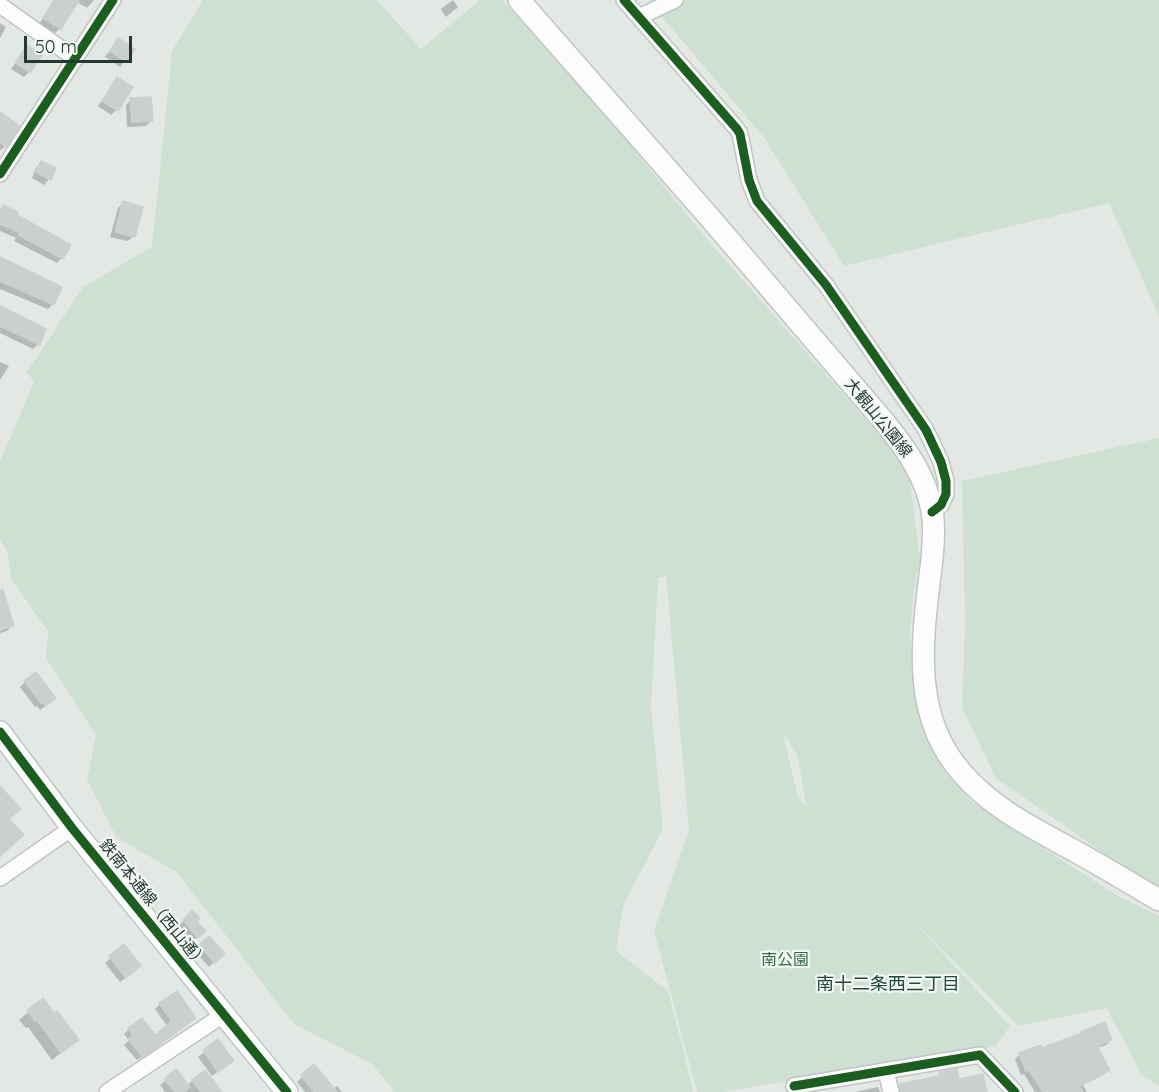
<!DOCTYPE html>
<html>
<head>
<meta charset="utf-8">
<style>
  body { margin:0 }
  #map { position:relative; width:1159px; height:1092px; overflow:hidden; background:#e3e8e5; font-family:Quicksand,sans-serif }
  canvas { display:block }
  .scale { position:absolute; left:24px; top:36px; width:108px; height:27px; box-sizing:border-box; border:3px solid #233931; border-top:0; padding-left:8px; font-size:18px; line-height:21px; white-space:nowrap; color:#233931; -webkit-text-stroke:4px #f2f7f4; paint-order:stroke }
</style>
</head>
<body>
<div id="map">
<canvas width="1159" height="1092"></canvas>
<div class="scale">50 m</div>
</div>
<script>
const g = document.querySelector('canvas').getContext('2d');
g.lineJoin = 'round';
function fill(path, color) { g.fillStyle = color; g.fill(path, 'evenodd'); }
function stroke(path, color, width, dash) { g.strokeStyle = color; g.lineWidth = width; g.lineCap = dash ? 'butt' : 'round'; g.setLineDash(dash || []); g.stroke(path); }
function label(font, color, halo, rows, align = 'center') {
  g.font = font + ' Quicksand,"Noto Sans JP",sans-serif'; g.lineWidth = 4.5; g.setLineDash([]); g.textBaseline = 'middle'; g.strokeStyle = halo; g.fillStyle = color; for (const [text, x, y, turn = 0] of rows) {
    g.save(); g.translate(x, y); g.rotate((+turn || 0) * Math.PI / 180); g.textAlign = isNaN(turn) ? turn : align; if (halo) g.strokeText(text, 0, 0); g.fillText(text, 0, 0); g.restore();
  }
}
const green = new Path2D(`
  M203 0H377L421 49 480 0H502L594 101 705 237 896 454 910 480 920 559 914 588 910 634 911 663 915 699 931 747 947 775 972 802 1116 895 1159 916V1086L1141 1074 1107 1008 1019 1026 911 919 1010 1026 996 1046 722 1092H697L654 930 689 830 666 576 658 578 651 709 663 829 623 906 616 951 668 991 693 1089 691 1092H395L372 1064 294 1024 177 872 117 838 87 780 96 735 46 658 48 631 11 579 8 553 0 539V462L34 382 27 372 83 287 152 247 172 51ZM783 733 798 756 806 806 798 798Z
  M648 0H1159V316L1109 203 844 266 765 139Z
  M1159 438V888L1138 877 996 778 962 708 965 624 962 481Z`);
const shadow = new Path2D(`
  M55 0H57L60 28 55 33 39 24Z
  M74 0H94L87 8Z
  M453 0 458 7 446 17 441 9Z
  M0 23 6 27 0 38Z
  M118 40 133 50 120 67 105 57Z
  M27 47 29 72 24 77 11 69Z
  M117 79 116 110 111 115 98 106Z
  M131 100 151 121 146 126 127 127 126 105Z
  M0 115 5 146 1 150 0 149Z
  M41 162 54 168 49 179 44 185 32 178 36 168Z
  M123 203 134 236 128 241 110 237 118 208Z
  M3 207 15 216 62 258 57 263 14 241 16 238 0 231V210Z
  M0 259 53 304 48 309 0 289Z
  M0 307 38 344 33 349 0 333Z
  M0 362 9 366 0 380Z
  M0 606 12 626 7 631 0 633Z
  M25 682 49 703 40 710 37 706 35 707 20 687Z
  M192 913 195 922 204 931 192 942 178 926Z
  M209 938 223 954 209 967 195 951Z
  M124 946 134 971 120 982 105 963Z
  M43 1000 77 1040 52 1060 28 1027 26 1028 19 1020Z
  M160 1004 194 1018 137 1060 124 1045 129 1040 124 1034 129 1029 155 1037 168 1027 155 1009Z
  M1082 1033 1111 1040 1106 1045 1097 1048 1108 1070 1103 1075 1083 1085 1087 1092H1035L1024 1074 1021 1075 1015 1059 1020 1054 1041 1050 1079 1036Z
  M218 1041 232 1061 212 1076 198 1057Z
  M314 1066 333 1089 337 1086 342 1092H305L297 1082Z
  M175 1072 187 1085 205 1072 213 1092H165L160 1085Z
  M878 1087 880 1092H855Z`);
const building = new Path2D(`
  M54 0H79L61 29 43 18Z
  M118 38 135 49 127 62 110 51Z
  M27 45 42 55 30 73 15 63Z
  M117 77 133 87 118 111 102 101Z
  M151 97 153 121 132 122 130 98Z
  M0 112 20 126 6 147 0 142Z
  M41 161 56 168 51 180 36 172Z
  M123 201 143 207 135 237 115 232Z
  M3 205 18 212 17 215 71 245 63 259 19 235 20 233 0 224V212Z
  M0 257 62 287 54 305 0 281Z
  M0 306 46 329 40 345 0 326Z
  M3 590 14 626 0 630V591Z
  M36 672 56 698 46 706 43 702 41 703 24 681Z
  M0 786 21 809 9 819 24 835 0 856Z
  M192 910 200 918 197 922 206 931 198 938 183 920Z
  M209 936 225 954 215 963 199 945Z
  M124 944 141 966 126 978 109 956Z
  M177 991 196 1018 143 1057 128 1039 133 1035 128 1028 142 1018 155 1035 172 1021 159 1003Z
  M43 998 54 1013 57 1011 79 1040 61 1053 37 1020 35 1021 27 1010Z
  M1105 1022 1112 1040 1097 1046 1110 1070 1079 1086 1083 1092H1043L1029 1070 1026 1071 1019 1053 1041 1045 1042 1048 1082 1033 1081 1032Z
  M218 1039 234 1061 218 1072 203 1050Z
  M314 1064 337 1092H314L301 1075Z
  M176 1069 190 1087 184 1092H175L164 1079Z
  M957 1069 959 1079 983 1074 987 1092H900L899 1084 939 1076V1072Z
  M205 1070 222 1092H201L192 1080Z`);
const street = new Path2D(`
  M624 0 737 129 740 134 749 180 757 201 826 285 926 430 941 462 946 481V494L941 505 932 512
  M0 5 76 59
  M639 17 675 0
  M0 174 113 0
  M0 878 72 828
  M886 1071 891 1092
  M794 1086 980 1055 1015 1092
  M107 1092 223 1015`);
const secondary = new Path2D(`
  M519 0 711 219 886 424C907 450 926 477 932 511 936 532 932 562 929 583 921 649 914 719 962 773 992 808 1033 828 1073 850 1102 866 1130 883 1159 900
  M0 732 72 828 287 1092`);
const cycleway = new Path2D(`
  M624 0 737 129 740 134 749 180 757 201 826 285 926 430 941 462 946 481V494L941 505 932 512
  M0 174 113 0
  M0 732 72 828 287 1092
  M794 1086 980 1055 1015 1092`);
const streetNames = [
  ["大観山公園線",878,418,51],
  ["鉄南本通線（西山通）",153,904,51]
];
const parkNames = [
  ["南公園",785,960]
];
const neighbourhoodNames = [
  ["南十二条西三丁目",888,985]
];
fill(green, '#cee0d1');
fill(shadow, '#0003');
fill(building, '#cbcfcd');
stroke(building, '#ccd1ce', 1.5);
stroke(street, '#c0c5c2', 18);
stroke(secondary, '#c0c6c2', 24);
stroke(street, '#fbfcfb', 15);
stroke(secondary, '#fbfcfb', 21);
stroke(cycleway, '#1b5e20', 9);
label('16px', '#233931', '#f2f7f4', streetNames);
label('16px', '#326c42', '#f2f7f4', parkNames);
label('18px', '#22493b', '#f2f7f4', neighbourhoodNames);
</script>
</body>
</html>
